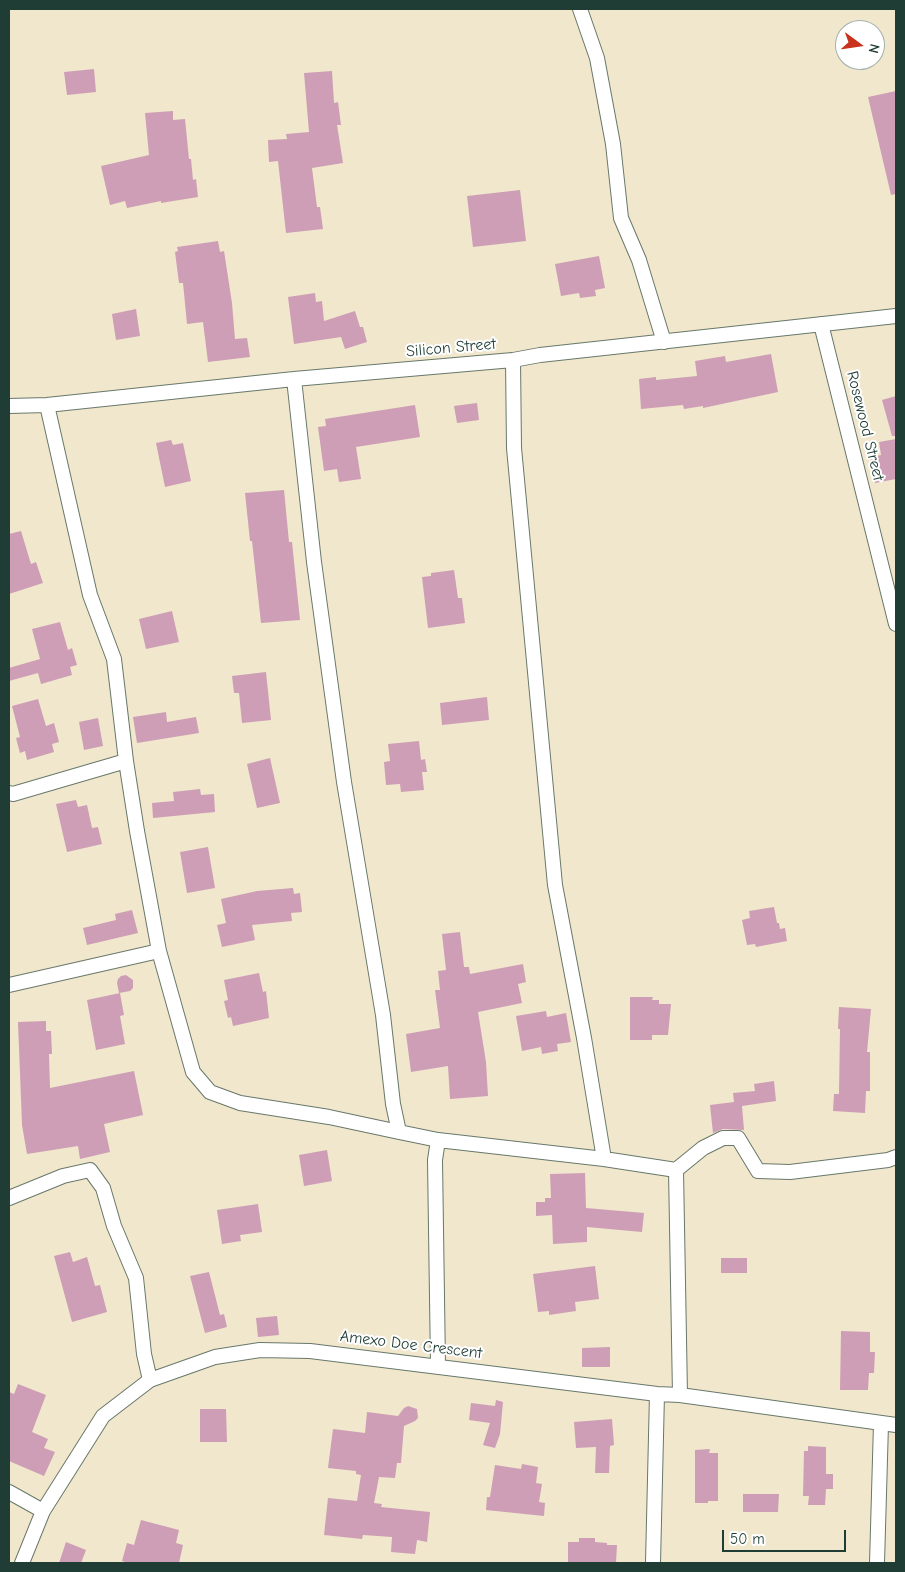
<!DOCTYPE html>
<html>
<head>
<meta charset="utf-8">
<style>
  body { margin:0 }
  #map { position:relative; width:905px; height:1572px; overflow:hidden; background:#f1e7cd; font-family:"Comic Neue",sans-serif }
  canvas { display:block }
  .frame { position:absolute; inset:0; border:10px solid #1f3d34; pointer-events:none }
  .north { position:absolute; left:835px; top:20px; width:50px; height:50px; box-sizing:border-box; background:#fff; border:1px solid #a5b1ae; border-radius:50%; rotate:104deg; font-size:14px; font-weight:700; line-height:20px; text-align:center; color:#1f3d34 }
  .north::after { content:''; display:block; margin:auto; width:18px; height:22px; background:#c8321e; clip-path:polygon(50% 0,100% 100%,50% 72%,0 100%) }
  .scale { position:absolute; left:722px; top:1530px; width:124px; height:22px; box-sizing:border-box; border:2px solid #1f3d34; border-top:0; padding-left:6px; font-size:15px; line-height:18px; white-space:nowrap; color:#1f3d34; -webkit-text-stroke:4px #fff; paint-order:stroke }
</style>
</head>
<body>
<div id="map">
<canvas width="905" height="1572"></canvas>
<div class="frame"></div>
<div class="north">N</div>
<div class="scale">50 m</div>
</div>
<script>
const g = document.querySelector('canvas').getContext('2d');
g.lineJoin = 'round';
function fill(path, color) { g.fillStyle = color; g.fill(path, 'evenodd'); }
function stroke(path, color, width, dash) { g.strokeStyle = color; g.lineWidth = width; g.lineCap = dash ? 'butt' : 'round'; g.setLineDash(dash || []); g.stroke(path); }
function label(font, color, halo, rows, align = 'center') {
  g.font = font + ' "Comic Neue",sans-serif'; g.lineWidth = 4; g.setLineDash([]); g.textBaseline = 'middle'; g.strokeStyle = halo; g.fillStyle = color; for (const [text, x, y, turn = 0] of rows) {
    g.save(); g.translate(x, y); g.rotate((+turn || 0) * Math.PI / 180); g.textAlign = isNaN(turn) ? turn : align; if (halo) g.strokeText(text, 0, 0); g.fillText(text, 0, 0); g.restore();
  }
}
const building = new Path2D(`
  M94 69 96 92 67 95 64 72Z
  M332 71 334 103 338 102 341 125H337L343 163 312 168 317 207H320L323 229 286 233 278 161 269 162 268 140 287 139 286 134 309 132 304 73Z
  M896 91V194L891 195 868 97Z
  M173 111V120L185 119 189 159H191L193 180 196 179 198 197 161 203V201L127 208 125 201 110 205 101 166 149 155 145 113Z
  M520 190 526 241 473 247 467 196Z
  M218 241 220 252 224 251 232 303 235 339 247 338 250 357 208 362 203 322 187 324 183 283H179L175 252 178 251 177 247Z
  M599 256 605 288 595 290 596 296 580 298 579 293 561 296 555 264Z
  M315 293 316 302 322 301 324 321 355 311 360 327H363L367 342 345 349 341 337 294 344 288 297Z
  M136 309 140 336 116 340 112 314Z
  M771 354 778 392 703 408V406L684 409 683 405 641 409 639 379 656 377V380L697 376 695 361 725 356 726 362Z
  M896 396V436H892L882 400Z
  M477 403 479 420 457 423 454 406Z
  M415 405 420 437 356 447 361 479 339 482 337 469 324 471 318 427 326 426 325 419Z
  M896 439V479L875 483 870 457 881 455 879 442Z
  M171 440 173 445 183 443 191 481 165 487 156 443Z
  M284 490 289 542H292L300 620 261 623 252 541H250L245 493Z
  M21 531 31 564 36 562 43 583 9 594V534Z
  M454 570 458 598H462L465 623 428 628 422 577 431 576V573Z
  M172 611 179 642 146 649 139 619Z
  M60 622 68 650 72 648 77 665 70 667 72 675 41 684 38 673 9 681V668L40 659 32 629Z
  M266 672 271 720 242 723 239 693H234L232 676Z
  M487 697 489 720 442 725 440 703Z
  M38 699 46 726 54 723 59 742 52 744 54 752 27 760 25 751 20 753 16 738 20 737 12 706Z
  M166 712 167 722 196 717 199 733 137 743 133 717Z
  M98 718 103 746 84 750 79 722Z
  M419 741 421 760 425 759 427 772H422L424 790 401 792 400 784 386 785 384 762 390 761 388 744Z
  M270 758 280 803 257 808 247 764Z
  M200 789 201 795 214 794 215 812 153 818 152 803 174 801 173 792Z
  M76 800 78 807 87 805 92 828 98 827 102 844 67 852 56 804Z
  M208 847 215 888 187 893 180 852Z
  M293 888 294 894 300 893 302 912 291 913 292 921 252 925 255 940 222 947 217 925 226 923 221 899 257 891Z
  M774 907 777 923H779L780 929 785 928 787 941 756 947 755 944 747 945 742 920 750 918 749 911Z
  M132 910 138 933 87 945 83 928 116 920 115 914Z
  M460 932 464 967H469L470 974 523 964 526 982 518 984 522 1003 478 1012 486 1062 488 1096 450 1099 448 1066 411 1072 406 1034 440 1028 435 990H440L438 971 446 970 442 934Z
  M259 973 263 992 266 991 269 1018 233 1026 231 1017 228 1018 224 1001 228 1000 224 980Z
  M126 975 133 980V988L130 991 119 993 117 983 118 979 121 976Z
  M120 993 124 1015 120 1016 125 1044 96 1050 87 1000Z
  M630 997H653L652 1000H659V1004H671L668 1035H652V1040H630Z
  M839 1007 871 1009 867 1052H870V1091H866L865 1113 833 1111 834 1094H839L840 1029H838Z
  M546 1011 547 1017 566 1013 571 1042 557 1044 558 1051 542 1054 541 1047 522 1051 516 1016Z
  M46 1021V1031H51L52 1054H49L50 1088 134 1071 143 1115 104 1124 110 1152 80 1159 78 1146 27 1154 22 1125 18 1022Z
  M774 1081 776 1101 742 1106 744 1130 723 1129 713 1133 710 1105 734 1102 733 1093 755 1091 754 1084Z
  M327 1150 332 1181 304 1186 299 1155Z
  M585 1173 586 1208 644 1213 642 1232 587 1227V1242L553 1244 552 1215 536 1216V1202H545V1198H551L550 1174Z
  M258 1204 262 1232 240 1235 241 1241 222 1244 217 1210Z
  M70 1252 73 1262 87 1257 95 1286 100 1285 107 1312 72 1322 54 1256Z
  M721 1258H747V1273H721Z
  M595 1266 599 1299 575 1302 576 1311 549 1315V1311L538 1312 533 1274Z
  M209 1272 220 1315 224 1314 227 1327 205 1333 190 1276Z
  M277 1316 279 1335 258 1337 256 1318Z
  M841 1331 870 1332V1352H875L874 1373H869L868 1390H840Z
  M610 1347V1367H582V1348Z
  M18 1384 46 1395 32 1432 48 1439 44 1448 55 1452 44 1476 9 1461V1392L14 1394Z
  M496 1400 503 1402 500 1434 495 1448 483 1445 490 1423 469 1420 471 1403 495 1406Z
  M408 1406 417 1409 418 1418 415 1421 404 1426 401 1463H397L395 1478 379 1477 374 1503 382 1504 381 1507 430 1512 427 1542 417 1540 415 1554 391 1552 392 1537 363 1535 362 1539 324 1535 328 1498 357 1501 361 1475 356 1474V1471L328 1468 333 1429 365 1433 367 1412 398 1416 404 1408Z
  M200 1409H226L227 1442H200Z
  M612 1419 614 1445 610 1446 609 1473H595L596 1447 576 1448 574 1422Z
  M808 1446 826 1447V1474H833V1489H826L825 1505H808L809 1496H803L804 1451H808Z
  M710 1449 709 1453H718V1501H708V1503H695V1450Z
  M522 1464 538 1467 536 1483 542 1484 539 1502 545 1503 544 1516 486 1510 487 1497H490L495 1465 521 1469Z
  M743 1494H779L778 1512H743Z
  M141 1520 179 1530 176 1543 183 1545 179 1563H129L122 1561 127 1543 134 1545Z
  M579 1538H595V1542L607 1543V1545H617L616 1563H568V1542H579Z
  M66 1542 86 1550 81 1563H59Z`);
const street = new Path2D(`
  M580 9 597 58 613 144 621 218 639 260 664 342
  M821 324 896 624
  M513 360 514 448 555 885 584 1038 604 1159
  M294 379 314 562 344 782 383 1015 393 1104 399 1132 438 1140
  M47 405 90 595 114 659 126 761 137 831 159 951 193 1072 210 1092 240 1103 329 1117 399 1132
  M9 406 47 405 294 379 513 360 540 355 896 316
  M9 793 13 794 126 761
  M9 985 159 951
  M676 1170 680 1395
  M9 1198 63 1176 90 1170 103 1188 114 1226 136 1278 144 1354 150 1380
  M438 1366 435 1160 438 1140 604 1159 676 1170 703 1148 723 1138H738L758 1171 790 1172 888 1160 896 1157
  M9 1492 43 1511
  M22 1563 43 1511 103 1416 150 1380 215 1357 260 1350 310 1351 657 1394 680 1395 896 1425
  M653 1563 657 1394
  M877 1563 881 1424`);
const streetNames = [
  ["Silicon Street",451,348,-5],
  ["Rosewood Street",865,426,76],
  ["Amexo Doe Crescent",411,1345,7]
];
fill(building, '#cd9eb5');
stroke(street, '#68786a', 16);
stroke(street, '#fff', 14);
label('16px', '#1f3d34', '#fff', streetNames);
</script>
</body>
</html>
